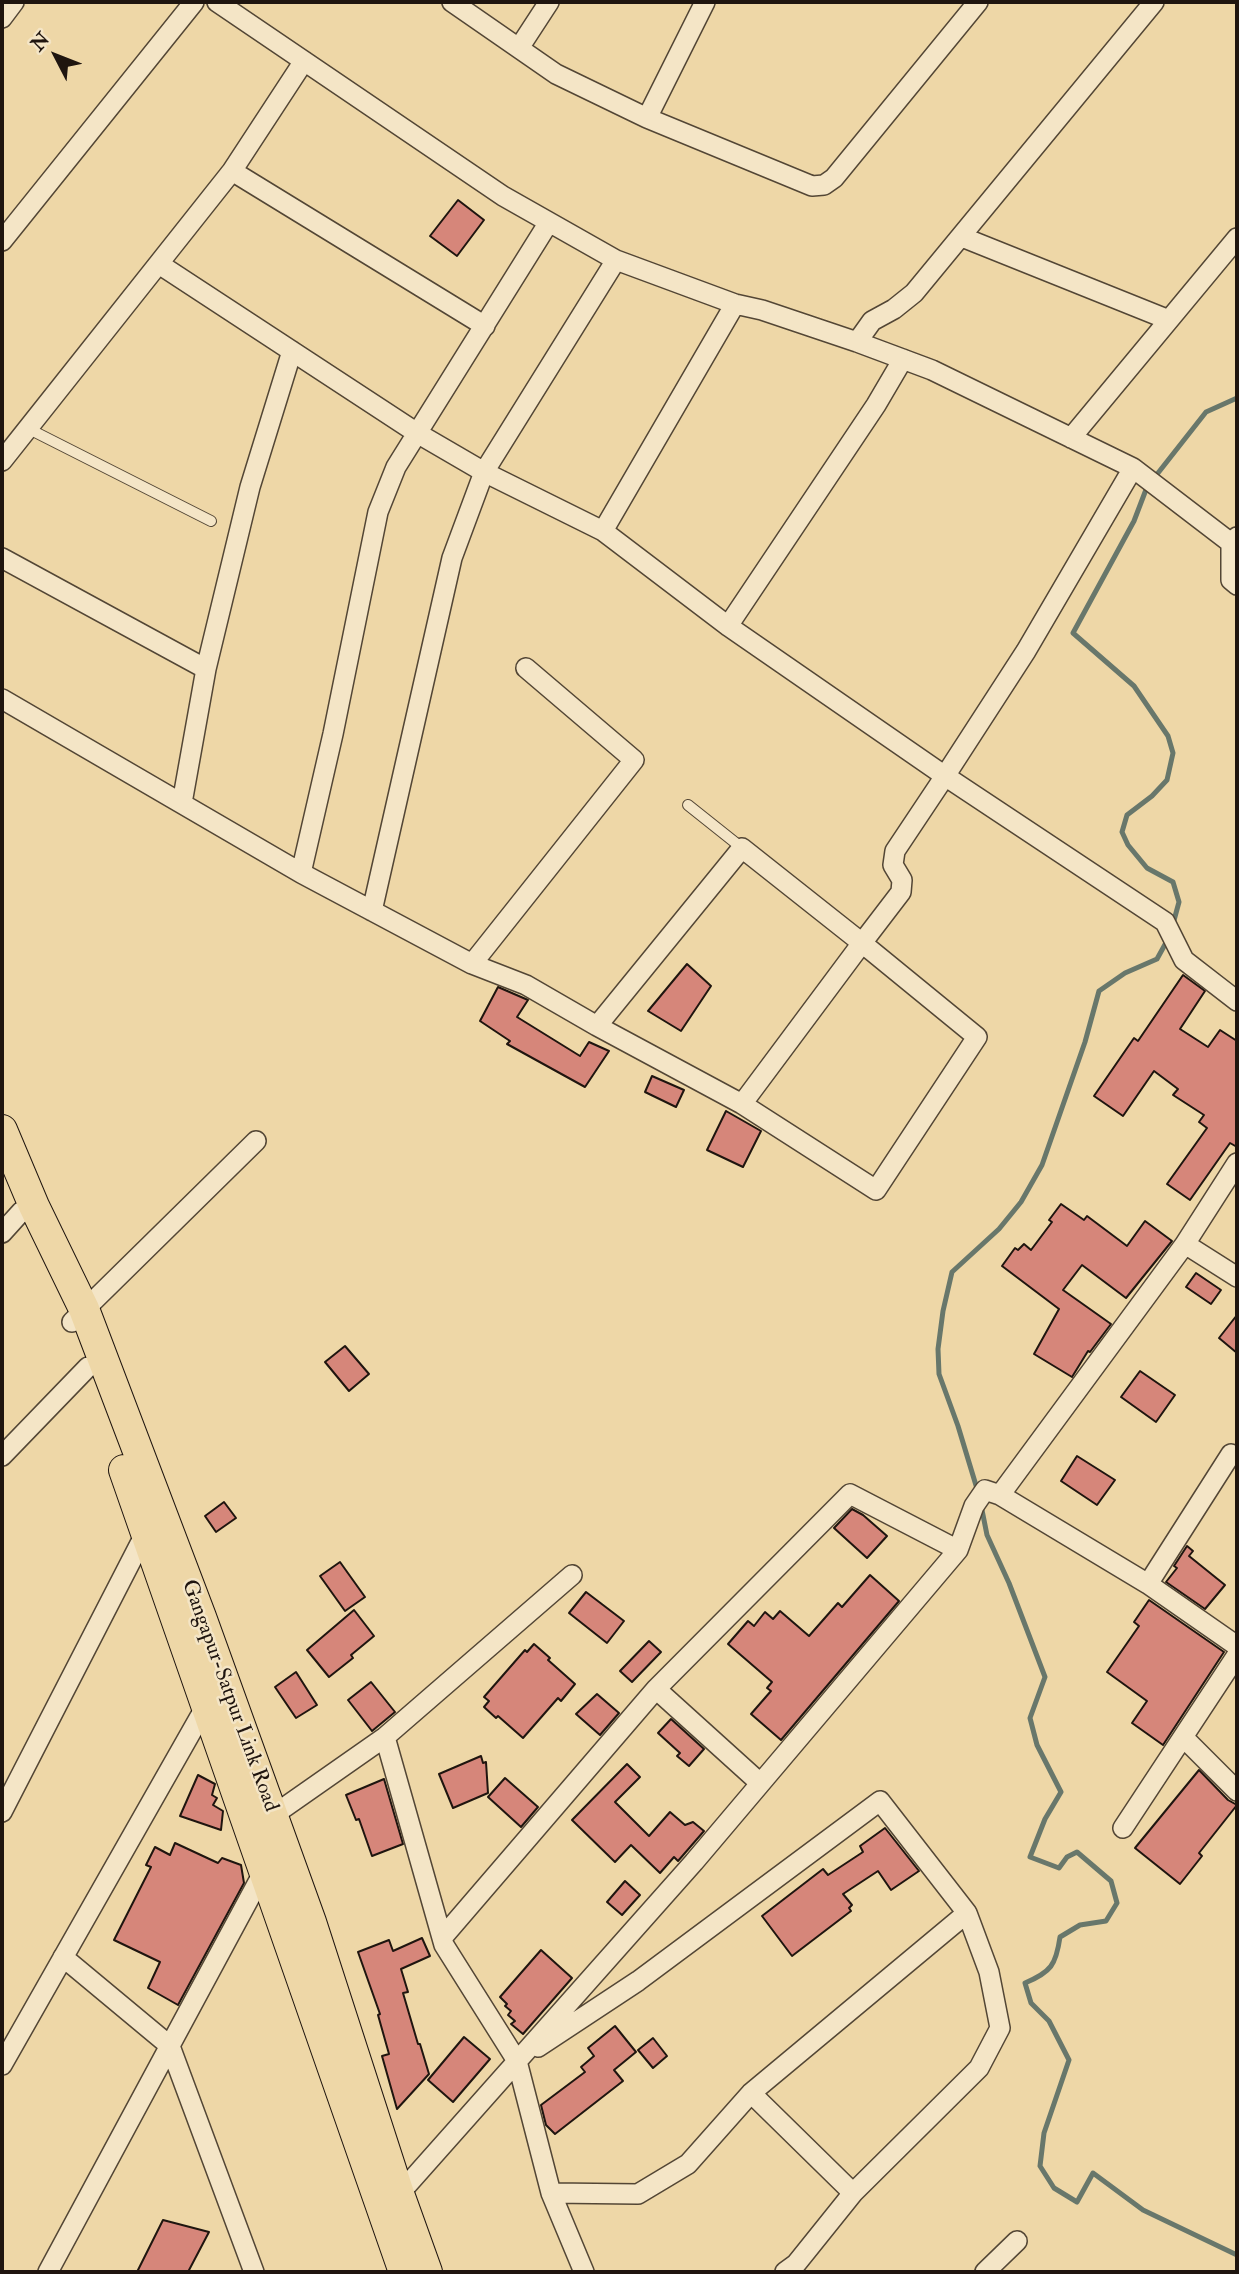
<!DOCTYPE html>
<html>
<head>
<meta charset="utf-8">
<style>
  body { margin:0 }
  #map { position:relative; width:1239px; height:2274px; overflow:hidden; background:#eed7a7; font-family:"IM FELL Double Pica",serif }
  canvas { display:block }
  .frame { position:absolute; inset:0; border:4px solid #1f150f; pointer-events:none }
  .north { position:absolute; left:21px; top:21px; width:70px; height:70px; -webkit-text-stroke:5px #f4e5c6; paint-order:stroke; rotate:312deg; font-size:19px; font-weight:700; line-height:28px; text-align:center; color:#1f150f }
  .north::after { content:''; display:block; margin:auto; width:24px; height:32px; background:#1f150f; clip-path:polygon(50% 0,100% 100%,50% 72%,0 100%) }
</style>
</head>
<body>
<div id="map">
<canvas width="1239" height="2274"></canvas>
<div class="frame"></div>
<div class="north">N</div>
</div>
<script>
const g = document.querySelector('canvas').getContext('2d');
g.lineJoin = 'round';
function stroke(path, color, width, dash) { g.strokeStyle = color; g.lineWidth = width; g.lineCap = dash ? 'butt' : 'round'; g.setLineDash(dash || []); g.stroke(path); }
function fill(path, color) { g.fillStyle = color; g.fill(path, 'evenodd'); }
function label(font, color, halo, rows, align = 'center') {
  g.font = font + ' "IM FELL Double Pica",serif'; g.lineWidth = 5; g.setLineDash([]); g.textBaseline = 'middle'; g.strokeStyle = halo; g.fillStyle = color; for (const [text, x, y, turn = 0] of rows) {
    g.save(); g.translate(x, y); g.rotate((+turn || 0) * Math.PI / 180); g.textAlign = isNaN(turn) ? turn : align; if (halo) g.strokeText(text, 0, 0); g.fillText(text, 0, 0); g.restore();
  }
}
const stream = new Path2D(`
  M1173 924 1179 902 1173 882 1147 868 1128 845 1122 832 1127 815 1152 796 1167 780 1173 753 1168 736 1134 686 1073 633 1134 521 1147 487 1206 412 1237 398
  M978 1492 958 1426 939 1374 938 1349 943 1311 952 1272 999 1229 1021 1202 1042 1165 1085 1042 1099 991 1125 973 1157 959 1168 939
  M981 1505 987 1535 1009 1583 1045 1677 1030 1718 1037 1745 1061 1792 1045 1819 1030 1857 1059 1868 1067 1857 1077 1852 1111 1881 1117 1903 1106 1921 1080 1925 1060 1937C1056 1965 1051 1972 1025 1983L1031 2003 1049 2021 1069 2060 1044 2133 1040 2166 1054 2188 1077 2202 1093 2173 1143 2210 1237 2255`);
const building = new Path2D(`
  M458 200 484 220 457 256 430 236Z
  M687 964 711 986 681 1031 648 1011Z
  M1183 975 1205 991 1180 1029 1208 1047 1220 1030 1237 1041V1147L1230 1143 1190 1200 1167 1184 1207 1128 1199 1122 1204 1115 1173 1095 1178 1089 1154 1071 1123 1116 1094 1096 1134 1038 1138 1041Z
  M498 987 528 1000 517 1017 580 1056 589 1042 609 1051 585 1087 507 1044 510 1041 480 1021Z
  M652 1076 684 1090 676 1107 645 1092Z
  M726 1111 761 1131 743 1167 707 1150Z
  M1061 1204 1084 1220 1087 1216 1127 1246 1145 1221 1172 1241 1126 1298 1082 1265 1063 1290 1111 1324 1090 1352 1088 1351 1072 1377 1034 1354 1059 1309 1002 1266 1015 1248 1018 1250 1024 1244 1031 1250 1052 1222 1049 1220Z
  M1196 1273 1221 1290 1211 1304 1186 1287Z
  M1237 1315V1353L1219 1338Z
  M345 1346 369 1374 349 1391 325 1362Z
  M1140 1371 1175 1395 1156 1422 1121 1397Z
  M1077 1456 1115 1480 1097 1505 1061 1481Z
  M224 1502 236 1518 216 1532 205 1516Z
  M852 1509 863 1515 887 1536 867 1558 834 1528Z
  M1187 1546 1193 1551 1189 1556 1225 1585 1205 1609 1166 1582 1177 1568 1174 1566Z
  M340 1562 365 1597 345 1611 320 1576Z
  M870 1575 899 1601 781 1740 751 1714 771 1691 767 1688 772 1682 728 1644 748 1621 754 1626 765 1612 773 1619 780 1611 809 1636 838 1603 842 1607Z
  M586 1592 624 1621 607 1643 569 1613Z
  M1149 1600 1224 1652 1163 1745 1132 1723 1147 1701 1107 1672 1139 1626 1134 1622Z
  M354 1610 374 1636 351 1655 353 1658 329 1677 307 1650Z
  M649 1641 661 1652 632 1682 620 1671Z
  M534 1644 550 1658 548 1660 575 1684 561 1701 558 1698 523 1738 498 1716 496 1718 484 1707 489 1701 484 1697 525 1650 527 1652Z
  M296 1672 317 1705 296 1718 275 1687Z
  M371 1682 395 1712 372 1731 348 1700Z
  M597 1694 619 1713 600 1735 576 1714Z
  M671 1719 704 1749 689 1766 677 1756 680 1753 658 1733Z
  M481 1756 483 1763 486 1762 488 1793 453 1808 439 1774Z
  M627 1764 640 1777 615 1802 649 1836 670 1812 685 1825 693 1822 704 1831 678 1861 674 1857 660 1873 631 1845 615 1862 572 1820Z
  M1199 1770 1228 1800 1237 1805 1199 1853 1202 1856 1180 1884 1135 1848Z
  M198 1775 215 1784 212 1795 217 1798 213 1805 223 1811 221 1830 180 1816Z
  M505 1778 538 1807 521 1827 488 1797Z
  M384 1779 403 1844 372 1856 359 1819 356 1820 346 1795Z
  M885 1828 919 1871 891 1890 878 1871 843 1894 852 1905 849 1908 851 1911 792 1956 762 1916 823 1869 828 1875 863 1852 860 1846Z
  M175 1843 218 1863 222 1858 241 1865 244 1883 178 2005 148 1988 160 1962 114 1940 151 1867 146 1865 155 1847 170 1855Z
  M625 1881 640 1895 622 1915 607 1902Z
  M422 1938 430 1956 401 1969 408 1992 403 1993 418 2044H420L429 2074 397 2109 382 2056 389 2054 378 2015 380 2014 358 1952 389 1940 393 1951Z
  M541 1950 572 1978 523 2034 511 2024 515 2021 508 2015 511 2011 505 2006 507 2004 500 1997Z
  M615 2026 636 2052 614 2070 623 2081 555 2134 546 2125 541 2105 585 2072 581 2067 594 2056 588 2048Z
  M464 2037 490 2059 453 2102 428 2080Z
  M653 2038 667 2056 653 2068 638 2050Z
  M163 2220 209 2232 188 2272H137Z`);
const lane = new Path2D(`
  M29 429 211 521
  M688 805 742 848`);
const street = new Path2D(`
  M217 2 503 196 616 260 735 304 762 310 857 342 932 370 1133 468 1026 651 945 776 1165 922 1184 960 1237 1001
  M452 2 556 74 647 118 705 2
  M2 18 14 2
  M519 48 549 2
  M304 61 232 171 485 326
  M647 118 812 186 824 185 834 178 978 2
  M962 237 1169 320
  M2 241 194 2
  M159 264 417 433 484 472 603 531
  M857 342 872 321 894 309 914 293 1154 2
  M1071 438 1237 238
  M2 461 232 171
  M1133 468 1231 543 1237 537
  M1231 543V580L1237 585
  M2 558 206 669
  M728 626 876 405 903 359
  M2 699 301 873 472 964 526 985 597 1026 742 1104 876 1190 977 1037 862 943 742 1104
  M182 803 206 669 250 487 292 351
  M301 873 333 734 378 512 396 467 549 222
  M372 911 452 558 484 472 616 260
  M472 964 634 760 526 668
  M597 1026 742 848 862 943 901 892 902 880 893 865 895 851 945 776 728 626 603 531 735 304
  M2 1233 21 1212 34 1206
  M1185 1244 1237 1277
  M72 1322 256 1141
  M2 1456 88 1367
  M1000 1495 1148 1584 1237 1646
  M1148 1584 1231 1454
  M656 1689 760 1783
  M385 1737 444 1945 517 2061 551 2193 584 2272
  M1184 1738 1237 1791
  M2 1812 146 1532
  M265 1821 385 1737 572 1575
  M1123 1828 1237 1655
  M442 1938 656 1689 850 1494 958 1550
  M63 1957 170 2046 254 2272
  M538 2047 638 1981 880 1801 967 1913 751 2093 688 2164 638 2194 551 2193
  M2 2065 206 1706 212 1704
  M751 2093 853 2193 796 2264 785 2272
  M853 2193 979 2068 1000 2028 989 1972 967 1913
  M393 2201 694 1862 958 1550 974 1506 985 1490 1000 1495 1185 1244 1237 1163
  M48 2272 264 1871
  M985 2272 1017 2241`);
const primary = new Path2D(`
  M2 1130 34 1206 84 1309 201 1617 311 1922 399 2194 427 2272
  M124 1470 404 2272`);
const streetNames = [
  ["Gangapur-Satpur Link Road",229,1696,70]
];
stroke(stream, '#68776b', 5);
fill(building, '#d6867a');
stroke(building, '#1f150f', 2);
stroke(lane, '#534635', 12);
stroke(street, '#534635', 22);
stroke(primary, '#1f150f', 32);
stroke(lane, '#f4e5c6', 10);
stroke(street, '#f4e5c6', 19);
stroke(primary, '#eed7a7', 30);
label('21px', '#1f150f', '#f4e5c6', streetNames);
</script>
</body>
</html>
